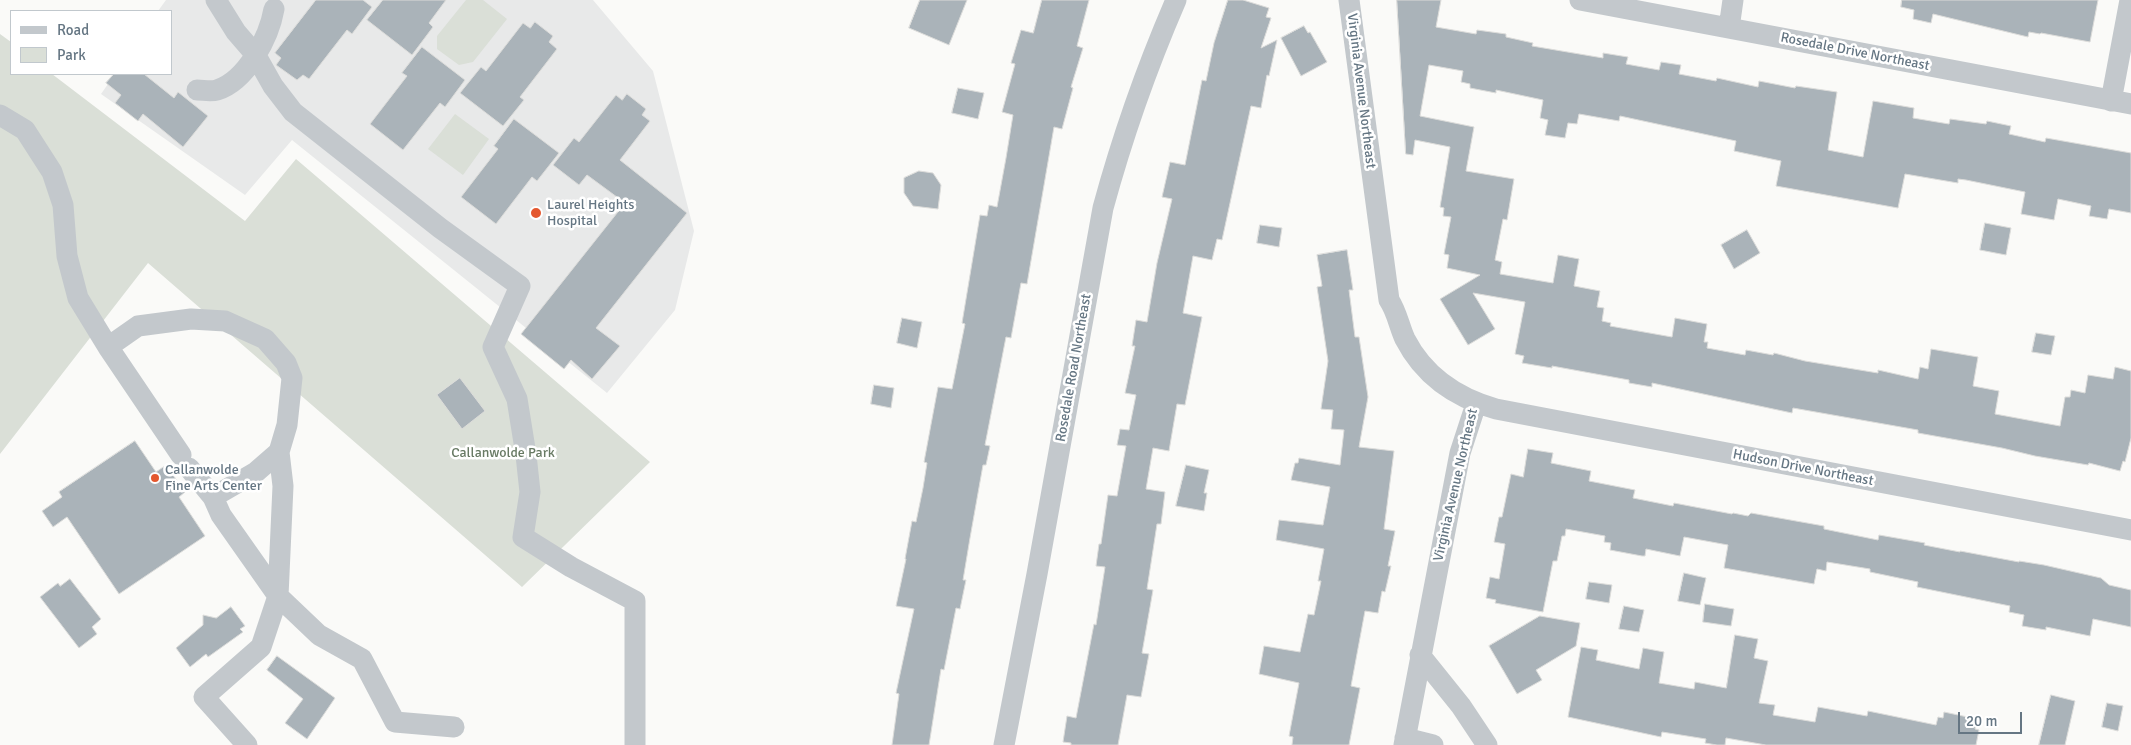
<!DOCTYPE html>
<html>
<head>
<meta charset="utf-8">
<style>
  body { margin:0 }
  #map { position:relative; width:2131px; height:745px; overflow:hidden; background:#fafaf8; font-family:Signika,sans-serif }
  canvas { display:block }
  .legend { position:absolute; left:10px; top:10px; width:162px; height:65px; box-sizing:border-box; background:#fff; border:1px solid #c1c8cd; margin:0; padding:6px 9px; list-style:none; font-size:15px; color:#657683 }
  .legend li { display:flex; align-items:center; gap:10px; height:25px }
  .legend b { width:25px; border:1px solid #c1c8cd }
  .scale { position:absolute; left:1958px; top:712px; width:64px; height:22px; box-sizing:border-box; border:2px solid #657683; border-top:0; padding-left:6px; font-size:15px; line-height:18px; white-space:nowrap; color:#657683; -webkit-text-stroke:4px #fff; paint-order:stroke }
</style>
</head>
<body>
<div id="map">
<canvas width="2131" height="745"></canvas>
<ul class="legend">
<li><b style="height:6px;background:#c3c8cc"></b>Road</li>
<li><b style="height:14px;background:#dadfd7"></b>Park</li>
</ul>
<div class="scale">20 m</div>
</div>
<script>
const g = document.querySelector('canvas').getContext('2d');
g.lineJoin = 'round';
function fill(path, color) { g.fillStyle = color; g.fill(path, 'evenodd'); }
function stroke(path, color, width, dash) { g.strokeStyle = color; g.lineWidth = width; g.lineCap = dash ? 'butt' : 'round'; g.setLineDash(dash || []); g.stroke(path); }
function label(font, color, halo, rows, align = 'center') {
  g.font = font + ' Signika,sans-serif'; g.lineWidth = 5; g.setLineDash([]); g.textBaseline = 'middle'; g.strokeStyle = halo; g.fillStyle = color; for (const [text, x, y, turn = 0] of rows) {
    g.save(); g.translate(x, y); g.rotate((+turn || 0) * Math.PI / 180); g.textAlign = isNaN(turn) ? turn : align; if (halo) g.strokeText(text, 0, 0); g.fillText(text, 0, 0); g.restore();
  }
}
const built = new Path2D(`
  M166 0H593L653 71 694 231 675 310 607 393 292 140 245 195 101 94 115 74H171V11H158Z`);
const green = new Path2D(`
  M466 0H483L507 19 473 62 459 65 437 49V36Z
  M0 34 11 42V74H52L245 221 296 159 650 462 522 587 148 263 0 454Z
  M455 114 489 139 463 175 428 149Z`);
const building = new Path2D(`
  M316 0H363L372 7 352 34 347 30 309 79 303 75 297 80 276 65 281 58 275 53Z
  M383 0H446L429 23 433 27 412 55 367 20Z
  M920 0H967L949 45 909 28Z
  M1042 0H1089L1077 46 1083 48 1071 87 1073 88 1062 129 1054 127 1027 284 1021 283 1011 338 1006 337 985 445 990 446 986 465H983L970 538 963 580H966L960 609 956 608 944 670 941 669 929 745H892L899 694 896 693 914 609 896 606 906 559H905L912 521 916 522 923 488 927 463 924 462 938 387 952 389 965 324 962 323 980 215 987 216 989 205 997 207 1006 158 1013 115 1002 112 1015 64 1011 63 1021 30 1033 33Z
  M1228 0H1243L1269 8 1266 17 1271 18 1261 48 1277 40 1269 76 1267 75 1261 108 1251 106 1222 240 1217 239 1212 260 1193 256 1183 313 1202 317 1185 405 1177 404 1169 451 1153 448 1146 489 1165 492 1161 524H1157L1147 589 1153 590 1142 653 1149 654 1141 697 1127 695 1118 745H1071V743L1063 742 1067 716 1076 718 1094 624 1096 625 1105 567 1096 566 1099 544H1101L1108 495 1117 496 1126 446 1117 445 1120 429 1129 430 1136 395 1125 393 1135 346H1132L1136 320 1147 322 1157 263 1172 199 1162 197 1170 162 1185 165 1202 80 1206 81 1214 43Z
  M1397 0H1441L1436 27 1476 34 1477 30 1506 34V37L1533 43 1532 46 1603 58V53L1628 57 1626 64 1659 70 1661 62 1681 65 1679 74 1716 81 1717 78 1758 87 1759 81 1795 88 1796 86 1837 92 1828 150 1863 157 1873 101 1914 108 1913 118 1949 124 1950 119 1986 124 1987 121 2011 126 2009 134 2045 142 2046 138 2131 153V213L2109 209 2107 219 2089 216 2091 206 2058 199 2054 220 2021 214 2025 192 1966 180 1958 179V183L1905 174 1898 208 1776 186 1781 161 1734 151 1736 141 1620 116 1619 121 1579 114 1577 124 1568 123 1565 138 1545 135 1548 120 1540 118 1543 100 1496 90V93L1470 88V84L1461 82 1463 71 1429 65 1420 116 1474 127 1466 171 1514 179 1507 220 1503 219 1495 260 1502 262 1500 274 1553 283 1558 255 1579 259 1574 286 1600 291 1597 307 1604 308 1602 321 1611 323 1610 326 1672 337 1675 318 1707 324 1704 342H1708L1707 348 1745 355 1746 350 1773 355 1774 353 1805 361 1878 373V370L1918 379 1920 367 1928 369 1931 349 1978 357 1973 386 1999 391 1995 414 2060 426 2065 397H2070L2071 390 2085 393 2088 375 2113 379 2115 367 2131 371V438L2125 462 2123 461 2120 471 2089 463 2088 465 2035 456 2002 448 1918 433V430L1793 408 1792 413 1652 383V387L1629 383V380L1552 366V368L1522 363 1524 356 1515 354 1525 302 1473 293 1495 329 1468 345 1440 299 1480 275 1447 268 1449 255 1444 254 1451 217 1443 216 1444 208 1440 207 1450 147 1415 140 1413 155 1406 154Z
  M1902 0H2098L2090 42 2041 33 2040 34 2029 32 2028 37 1933 14 1931 23 1913 19 1914 10 1901 7Z
  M535 22 553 36 549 42 557 49 520 97 524 100 503 126 460 93 481 67 486 71 523 23 530 28Z
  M1304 26 1308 33 1310 32 1327 62 1301 76 1281 38Z
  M422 47 465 80 445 107 440 103 403 150 370 124 407 76 402 73Z
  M114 74H144L174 98 178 92 208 116 183 147 143 114 138 121 115 103 121 95 106 83Z
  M958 88 984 93 978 119 952 113Z
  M627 94 646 109 642 115 650 121 620 160 687 213 596 328 620 346 592 379 571 360 564 369 521 334 625 203 587 175 579 185 553 165 574 138 579 142 616 95 622 100Z
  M514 119 559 153 537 181 532 177 496 224 461 197 498 149 494 146Z
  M919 171 933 173 941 185 938 209 913 206 904 193V178Z
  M1985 223 2011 228 2006 255 1980 250Z
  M1260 225 1282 228 1279 247 1257 243Z
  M1747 230 1760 253 1734 269 1721 245Z
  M1347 250 1353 290H1349L1355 337H1359L1368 397 1359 447 1394 451 1384 529 1395 531 1388 566H1391L1385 592 1382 591 1378 613 1365 611 1351 686 1360 688 1349 745H1292L1293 737 1289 736 1299 683 1259 674 1264 646 1300 652 1308 614 1314 615 1321 581H1318L1324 549 1276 540 1279 520 1323 525 1330 487 1291 480 1295 463H1298L1299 458 1340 465 1344 430 1331 429 1333 410 1321 409 1328 361 1317 287 1322 286 1317 255Z
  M902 318 922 322 917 348 897 343Z
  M2036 333 2055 336 2051 355 2032 352Z
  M460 378 485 411 462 429 437 395Z
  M874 385 894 388 891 408 871 404Z
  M135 441 156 472 166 465 185 492 179 497 205 536 119 594 67 517 53 527 42 511 62 497 59 492Z
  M1528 449 1553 453 1551 463 1591 471 1589 481 1635 490 1633 498 1673 506 1674 503 1732 514 1733 513 1748 516 1751 513 1824 526V529L1878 540 1879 535 1925 543 1924 545 1960 552V551L2019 562V561L2044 565 2101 578 2109 585 2131 590V627L2093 619 2090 636 2046 627V630L2022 626 2024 615 2009 612 2010 606 1917 587 1918 582 1870 572V569L1827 562 1826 571 1817 569 1814 584 1724 568 1728 545 1684 537 1680 556 1646 549 1645 556H1642L1610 550 1611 543 1604 542 1605 536 1566 529 1565 536H1562L1557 561H1553L1543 612 1495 603 1496 600 1486 598 1490 577 1499 579 1505 544 1494 542 1499 517H1502L1511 474 1523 477Z
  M1186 465 1209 470 1204 493H1207L1204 511 1176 506Z
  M1684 573 1706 578 1700 605 1678 601Z
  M70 579 101 619 92 627 97 634 79 648 40 597 58 583 60 586Z
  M1589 582 1612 585 1609 603 1586 599Z
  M1705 604 1734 609 1731 626 1703 622Z
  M1624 606 1644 610 1639 632 1619 629Z
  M231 607 245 626 240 629 243 632 208 657 206 654 190 667 176 648 203 625V615L216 618Z
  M1540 616 1580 623 1576 646 1536 670 1542 680 1517 694 1489 646Z
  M1735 635 1758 639 1754 658 1768 661 1759 703 1775 705 1773 715 1815 722 1818 707 1867 716 1868 711 1936 725 1938 717 1943 718 1944 712 1977 719 1975 729 1979 730 1976 745H1766L1726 738 1725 745H1717L1705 743 1706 739 1662 732 1661 737 1568 717 1581 647 1598 650 1596 660 1639 669 1643 648 1664 652 1659 683 1694 689 1695 682 1726 688Z
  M277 656 335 698 307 739 285 723 303 699 267 670Z
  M2051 695 2075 701 2065 745H2039Z
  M2107 703 2123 706 2118 731 2102 727Z`);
const minor = new Path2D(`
  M216 0 236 32 255 54 273 86 293 112 440 228 520 286 493 347 517 399 526 455 530 492 523 537 571 567 635 601V745
  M1349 0 1389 300C1397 312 1399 326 1405 339 1424 376 1457 398 1496 409L2131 530
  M1580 0 2131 104
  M1729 28 1733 0
  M197 90C203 90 211 92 217 90 246 81 269 38 274 9
  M2111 101 2130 0
  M0 115 25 130 52 172 63 205 67 256 78 298 108 347 181 455
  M108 347 138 326 191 319 225 321 265 339 286 363 292 378 287 425 279 452 256 472 213 497
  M279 452 283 486 278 596 319 635 362 659 395 722 454 727
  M189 468 213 497 221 515 278 596 261 647 204 697 247 745
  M1420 655 1461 706 1487 745
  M1405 738 1433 745
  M1004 745 1037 574 1103 208C1122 138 1147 67 1176 0
  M1404 745 1460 453 1476 404`);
const markers = [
  [536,213,6,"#e4572e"],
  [155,478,5,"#e4572e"]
];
const streetNames = [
  ["Rosedale Drive Northeast",1855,52,11],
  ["Virginia Avenue Northeast",1361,91,83],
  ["Rosedale Road Northeast",1074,368,-80],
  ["Hudson Drive Northeast",1803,468,11],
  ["Virginia Avenue Northeast",1456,485,-77]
];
const poiNames = [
  ["Laurel Heights",547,205],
  ["Hospital",547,221],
  ["Callanwolde",165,470],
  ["Fine Arts Center",165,486]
];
const parkNames = [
  ["Callanwolde Park",503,453]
];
fill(built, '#e8e9e9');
fill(green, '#dadfd7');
fill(building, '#aab3b9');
stroke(building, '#dcdcda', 1);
stroke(minor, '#c3c8cc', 21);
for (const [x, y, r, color] of markers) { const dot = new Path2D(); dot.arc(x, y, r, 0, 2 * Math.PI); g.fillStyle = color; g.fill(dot); stroke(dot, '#fff', 2); }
label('14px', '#657683', '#fff', streetNames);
label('14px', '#657683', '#fff', poiNames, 'left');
label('14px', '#687a64', '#fff', parkNames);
</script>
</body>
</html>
